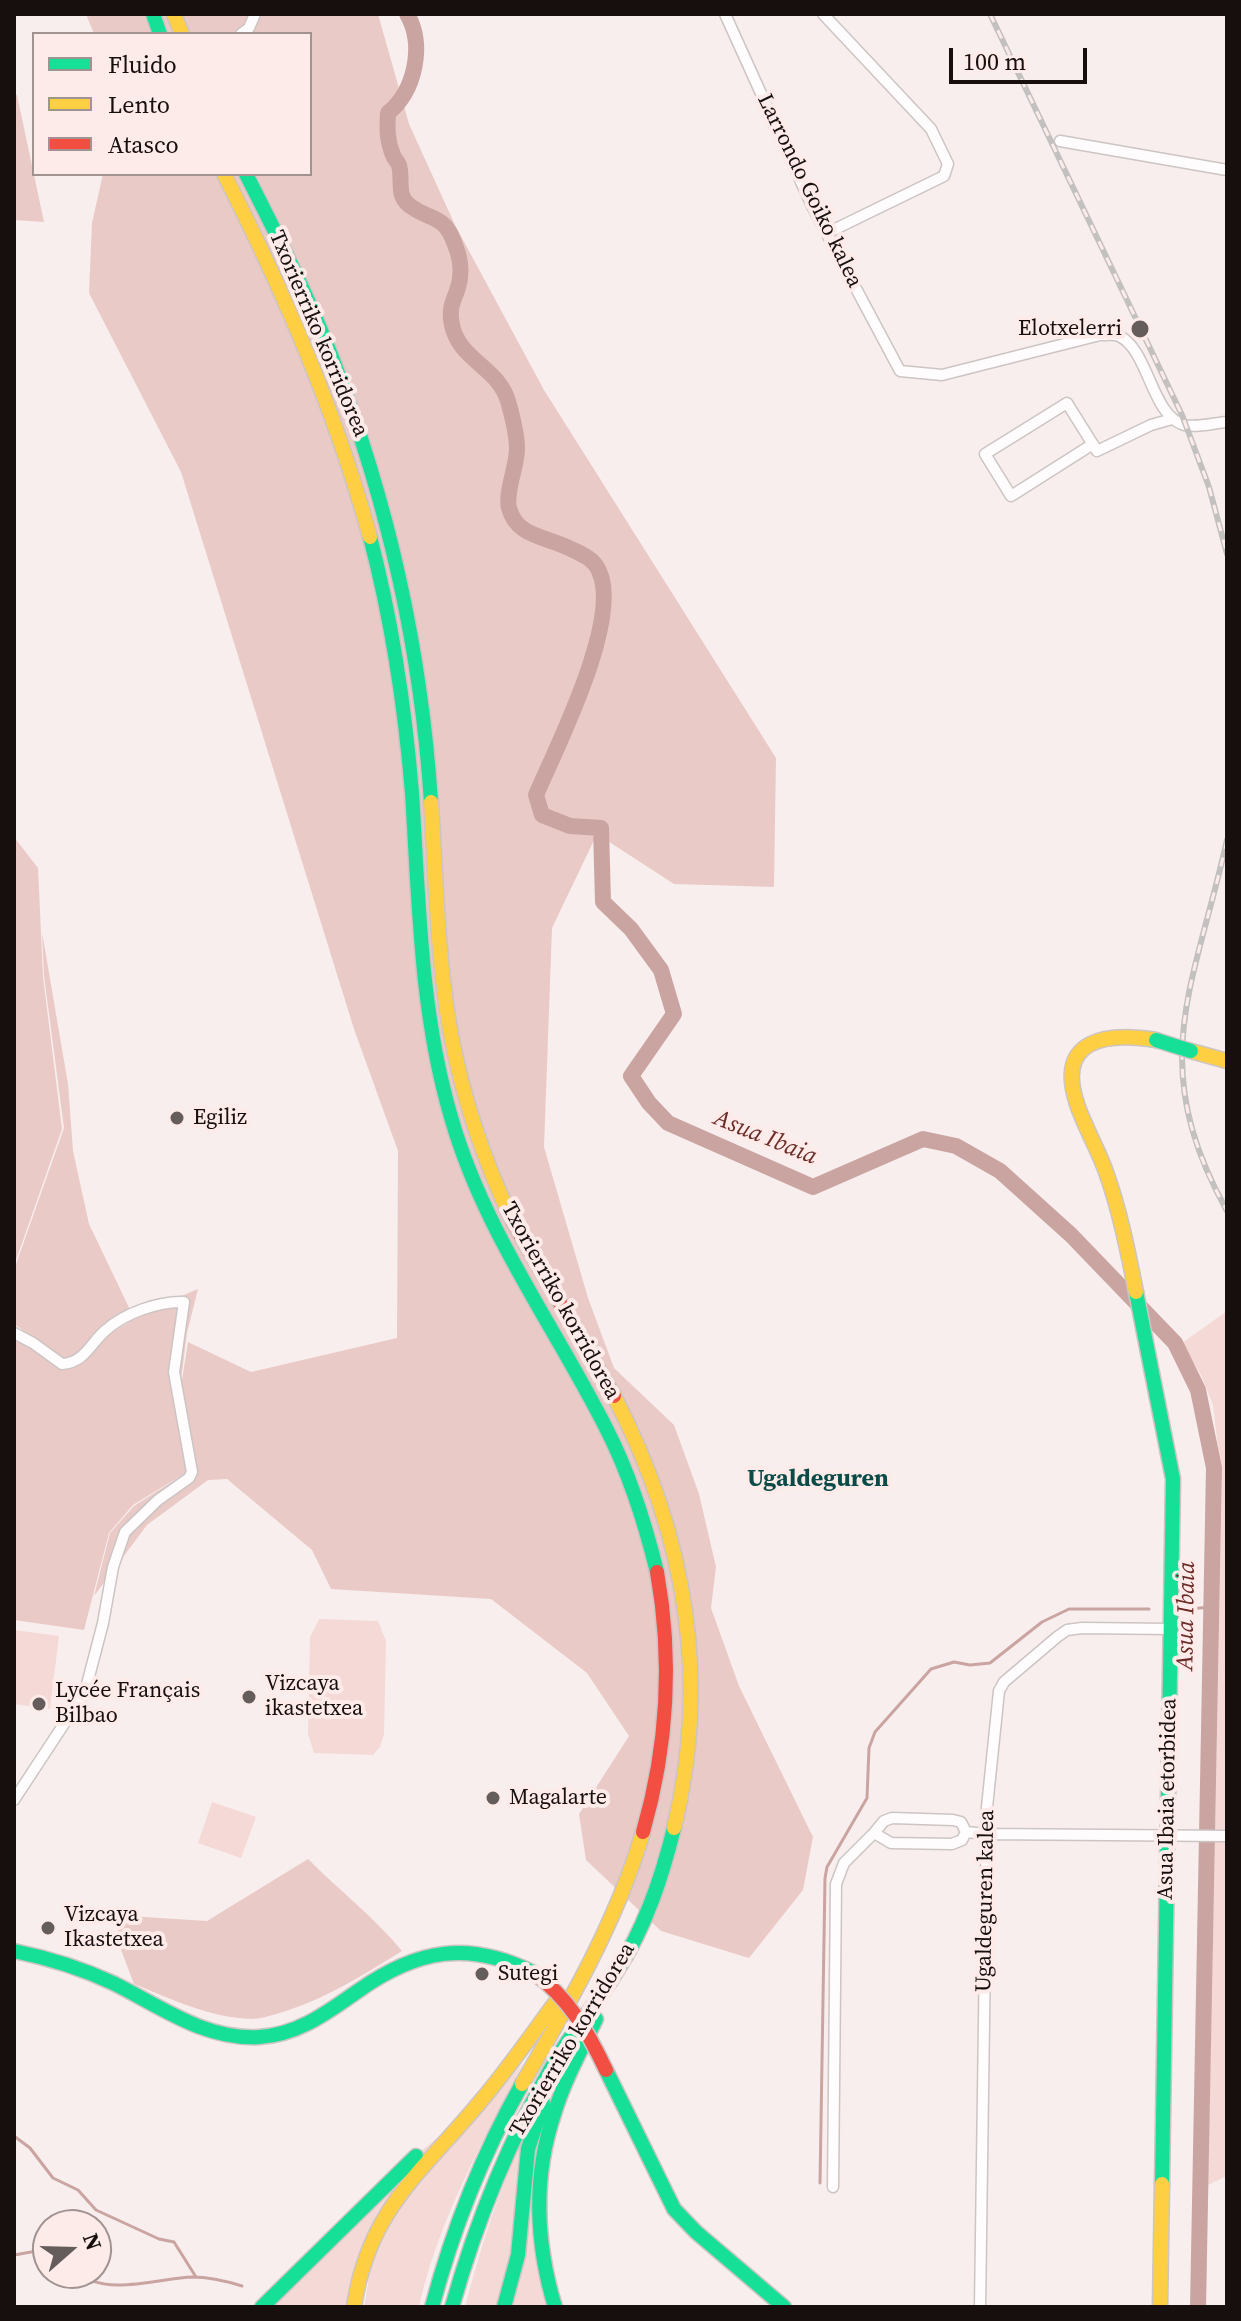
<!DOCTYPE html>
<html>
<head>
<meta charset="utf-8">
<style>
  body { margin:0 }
  #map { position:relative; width:1241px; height:2321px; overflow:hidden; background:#f8eeee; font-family:"Source Serif 4",serif }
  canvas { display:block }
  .frame { position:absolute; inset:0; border:16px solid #160f0e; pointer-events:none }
  .legend { position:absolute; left:32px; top:32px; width:280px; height:144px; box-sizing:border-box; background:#fdebe9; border:2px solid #a19391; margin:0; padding:10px 14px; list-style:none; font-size:24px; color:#160f0e }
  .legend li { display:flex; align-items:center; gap:16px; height:40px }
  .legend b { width:40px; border:2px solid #a19391 }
  .north { position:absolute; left:32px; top:2209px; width:80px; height:80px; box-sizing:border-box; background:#fdebe9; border:2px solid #a19391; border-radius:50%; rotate:70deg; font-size:22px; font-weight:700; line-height:32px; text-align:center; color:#160f0e }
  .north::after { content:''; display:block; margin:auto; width:28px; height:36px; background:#655d5c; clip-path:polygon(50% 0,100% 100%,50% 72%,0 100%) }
  .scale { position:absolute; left:949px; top:48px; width:138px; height:36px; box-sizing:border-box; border:4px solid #160f0e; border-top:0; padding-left:10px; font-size:24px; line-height:28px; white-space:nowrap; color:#160f0e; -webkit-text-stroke:6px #fdebe9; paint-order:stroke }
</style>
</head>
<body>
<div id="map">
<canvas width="1241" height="2321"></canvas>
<div class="frame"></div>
<ul class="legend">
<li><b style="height:10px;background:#16e098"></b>Fluido</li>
<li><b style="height:10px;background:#ffcf43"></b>Lento</li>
<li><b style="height:10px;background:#f24e42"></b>Atasco</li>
</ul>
<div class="north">N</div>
<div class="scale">100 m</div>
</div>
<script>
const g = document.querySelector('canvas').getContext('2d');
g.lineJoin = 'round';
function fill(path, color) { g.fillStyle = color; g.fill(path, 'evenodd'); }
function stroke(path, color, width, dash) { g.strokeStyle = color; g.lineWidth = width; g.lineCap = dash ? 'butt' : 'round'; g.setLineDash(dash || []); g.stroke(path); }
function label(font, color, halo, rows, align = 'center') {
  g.font = font + ' "Source Serif 4",serif'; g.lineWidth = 8; g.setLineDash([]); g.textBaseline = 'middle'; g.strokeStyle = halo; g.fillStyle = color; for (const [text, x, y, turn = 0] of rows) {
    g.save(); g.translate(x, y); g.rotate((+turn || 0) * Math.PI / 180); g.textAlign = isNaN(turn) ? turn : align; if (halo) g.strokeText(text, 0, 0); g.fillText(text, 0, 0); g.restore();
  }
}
const green = new Path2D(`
  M1227 1311V2176L1208 2185 1222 1483 1213 1405 1201 1375 1182 1343Z
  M319 1619 378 1621 386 1641 384 1734 380 1747 373 1755 314 1753 308 1734 310 1637Z
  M14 1630 59 1636 50 1709 14 1704Z
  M212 1802 256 1817 241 1858 198 1843Z
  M523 2063C483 2142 438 2220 419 2307H364L372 2259 399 2207Z
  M549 2116 547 2307H512Z
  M459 2120 410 2172 347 2307H269L421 2151Z
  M526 2132 514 2250 496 2307H465C481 2246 499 2189 526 2132Z`);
const forest = new Path2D(`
  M86 14H378L409 124 455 225 544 390 776 758 774 887 674 884 597 834 552 928 544 1147 588 1298 614 1368 674 1425 699 1494 716 1567 711 1608 739 1686 813 1837 803 1890 749 1958 661 1931 586 1860 579 1814 629 1736 587 1673 491 1599 331 1589 312 1550 227 1479 208 1480 147 1525 94 1596 110 1533 134 1506 187 1472 133 1505 109 1533 84 1630 14 1620V1326L69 1364C111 1330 149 1309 198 1289L187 1333 181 1380 183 1437 182 1380 188 1342 251 1372 397 1338 398 1151 354 1029 181 472 89 293 92 223 103 174H310V34H94Z
  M14 94 17 95 44 222 14 220Z
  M14 837 38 868 43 977 62 1129 14 1266Z
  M42 932 68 1084 73 1151 89 1224 133 1316 105 1333 69 1362 14 1324V1270L64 1128 44 976Z
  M308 1859C339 1890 374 1917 402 1951 362 1976 322 2001 276 2014 268 2016 260 2019 252 2019 211 2018 171 1999 134 1984L115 1934 129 1916 207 1921Z`);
const stream = new Path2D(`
  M1189 1609 1211 1607
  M14 2136 30 2148 53 2178 78 2190 96 2210 159 2239 174 2242 196 2277
  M820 2183 825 1878 827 1867 867 1798 869 1748 875 1732 931 1669 954 1662 970 1665 990 1663 1042 1622 1069 1609H1149
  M14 2255 37 2251 48 2255
  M81 2273C104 2297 161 2278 192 2277 209 2277 226 2281 242 2286`);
const river = new Path2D(`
  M407 14C425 45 415 91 388 113 387 128 387 141 393 155 394 159 398 162 399 165 403 179 396 195 409 205 429 221 443 213 454 242 459 254 462 266 460 278 458 297 447 303 452 325 459 360 498 367 508 401 512 415 517 434 517 449 517 466 505 493 509 508 517 538 547 536 571 549 582 554 594 559 599 571 622 619 557 746 536 795L542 815 570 826 601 828 603 902 631 929 661 970 674 1014 631 1076 649 1103 668 1123 813 1187 923 1139 956 1146 1000 1171 1071 1235 1175 1343 1198 1390 1214 1468 1198 2307`);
const street = new Path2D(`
  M725 14 812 206 900 371 942 375 1100 335C1106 335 1114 334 1119 336 1149 350 1151 415 1184 425 1196 428 1214 423 1227 422
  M823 14 931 129 948 164 944 176 827 233
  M241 34 249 28 255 14
  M1060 141 1227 170
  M1093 444 1011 496 985 454 1067 403 1097 451 1151 425 1172 419
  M14 1333 33 1343 62 1364C86 1362 90 1343 106 1330 125 1313 159 1301 184 1302L174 1372 192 1472 189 1478 158 1500 125 1532 113 1567 103 1623 85 1692 14 1800
  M966 1832 962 1840 952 1844 891 1843 874 1833 884 1821 892 1818 953 1820 961 1822 966 1832 987 1834 1227 1836
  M833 2187 836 1884 844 1863 874 1833
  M980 2307 987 1807 999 1691 1004 1682 1057 1637 1067 1630 1082 1628 1171 1629`);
const fast = new Path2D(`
  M153 14 160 34
  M246 174C277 235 308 296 333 360 388 502 421 650 431 802
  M370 537C392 621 405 708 412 793 419 901 420 1012 451 1117 483 1230 554 1325 607 1430 630 1475 645 1523 657 1572
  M1136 1292 1173 1479 1162 2184
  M14 1951C48 1958 81 1968 113 1983 160 2006 204 2040 259 2037 298 2035 328 2012 358 1991 417 1949 469 1940 534 1973
  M606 2070 674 2209 696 2232 784 2307
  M262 2307 416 2156
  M432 2307C453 2228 482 2155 522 2084
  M452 2307C476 2222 508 2142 553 2065 572 2031 598 2002 618 1969 646 1926 662 1877 674 1828
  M504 2307 518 2255 528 2149 543 2103
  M555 2307C536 2244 533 2177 554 2114 564 2081 581 2050 596 2019`);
const slow = new Path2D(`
  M174 14 182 34
  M224 174C284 292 335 410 370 537
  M431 802C436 878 437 954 450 1029 462 1096 484 1161 513 1222
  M1191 1051 1227 1061
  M1136 1292C1128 1252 1120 1211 1106 1172 1098 1149 1085 1128 1077 1104 1055 1039 1106 1032 1156 1040
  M614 1396C685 1533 711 1676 674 1828
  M522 2084C569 2004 617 1921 643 1832
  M354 2307C368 2210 422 2172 480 2102 508 2069 532 2034 558 1999
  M1160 2307 1162 2184`);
const jam = new Path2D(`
  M513 1222 614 1396
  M643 1832C668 1745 673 1661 657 1572`);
const rail = new Path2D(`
  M990 14 1182 415 1209 487 1227 554
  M1227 840C1194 988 1145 1063 1227 1211`);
const fastBridge = new Path2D(`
  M1156 1040 1191 1051`);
const jamBridge = new Path2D(`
  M534 1973C569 1998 588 2032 606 2070`);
const markers = [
  [1140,329,10,"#655d5c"],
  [177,1118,8,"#655d5c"],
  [249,1697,8,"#655d5c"],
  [39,1704,8,"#655d5c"],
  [493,1798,8,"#655d5c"],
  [48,1928,8,"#655d5c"],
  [482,1974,8,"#655d5c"]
];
const streetNames = [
  ["Larrondo Goiko kalea",809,191,64],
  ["Txorierriko korridorea",318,334,67],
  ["Txorierriko korridorea",560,1301,61],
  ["Asua Ibaia etorbidea",1168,1799,-89],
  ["Ugaldeguren kalea",986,1901,-89],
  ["Txorierriko korridorea",573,2040,-59]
];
const poiNames = [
  ["Elotxelerri",1122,329,"right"],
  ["Egiliz",193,1118],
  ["Vizcaya",265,1684],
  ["ikastetxea",265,1709],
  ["Lycée Français",55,1691],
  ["Bilbao",55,1716],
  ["Magalarte",509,1798],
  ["Vizcaya",64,1915],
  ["Ikastetxea",64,1940],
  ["Sutegi",498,1974]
];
const waterNames = [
  ["Asua Ibaia",765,1138,22],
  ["Asua Ibaia",1187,1616,-89]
];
const neighbourhoodNames = [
  ["Ugaldeguren",818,1480]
];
fill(green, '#f4d9d6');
fill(forest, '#eacac6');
stroke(stream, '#caa4a1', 3);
stroke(river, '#caa4a1', 16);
stroke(street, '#cdc4c4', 13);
stroke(fast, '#cdc4c4', 17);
stroke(slow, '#cdc4c4', 17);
stroke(jam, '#cdc4c4', 17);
stroke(street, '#fefcfc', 10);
stroke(fast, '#16e098', 14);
stroke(slow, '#ffcf43', 14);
stroke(jam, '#f24e42', 14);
stroke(rail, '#c3c0c0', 6);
stroke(rail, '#fdebe9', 3, [9]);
stroke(fastBridge, '#cdc4c4', 17, []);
stroke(jamBridge, '#cdc4c4', 17, []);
stroke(fastBridge, '#16e098', 14);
stroke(jamBridge, '#f24e42', 14);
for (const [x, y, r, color] of markers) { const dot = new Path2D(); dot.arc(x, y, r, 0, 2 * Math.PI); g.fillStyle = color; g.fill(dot); stroke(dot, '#fdebe9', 3); }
label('22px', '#160f0e', '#fdebe9', streetNames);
label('22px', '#160f0e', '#fdebe9', poiNames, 'left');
label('italic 24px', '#6c2d29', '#fdebe9', waterNames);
label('bold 24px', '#0a4a47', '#fdebe9', neighbourhoodNames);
</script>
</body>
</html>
